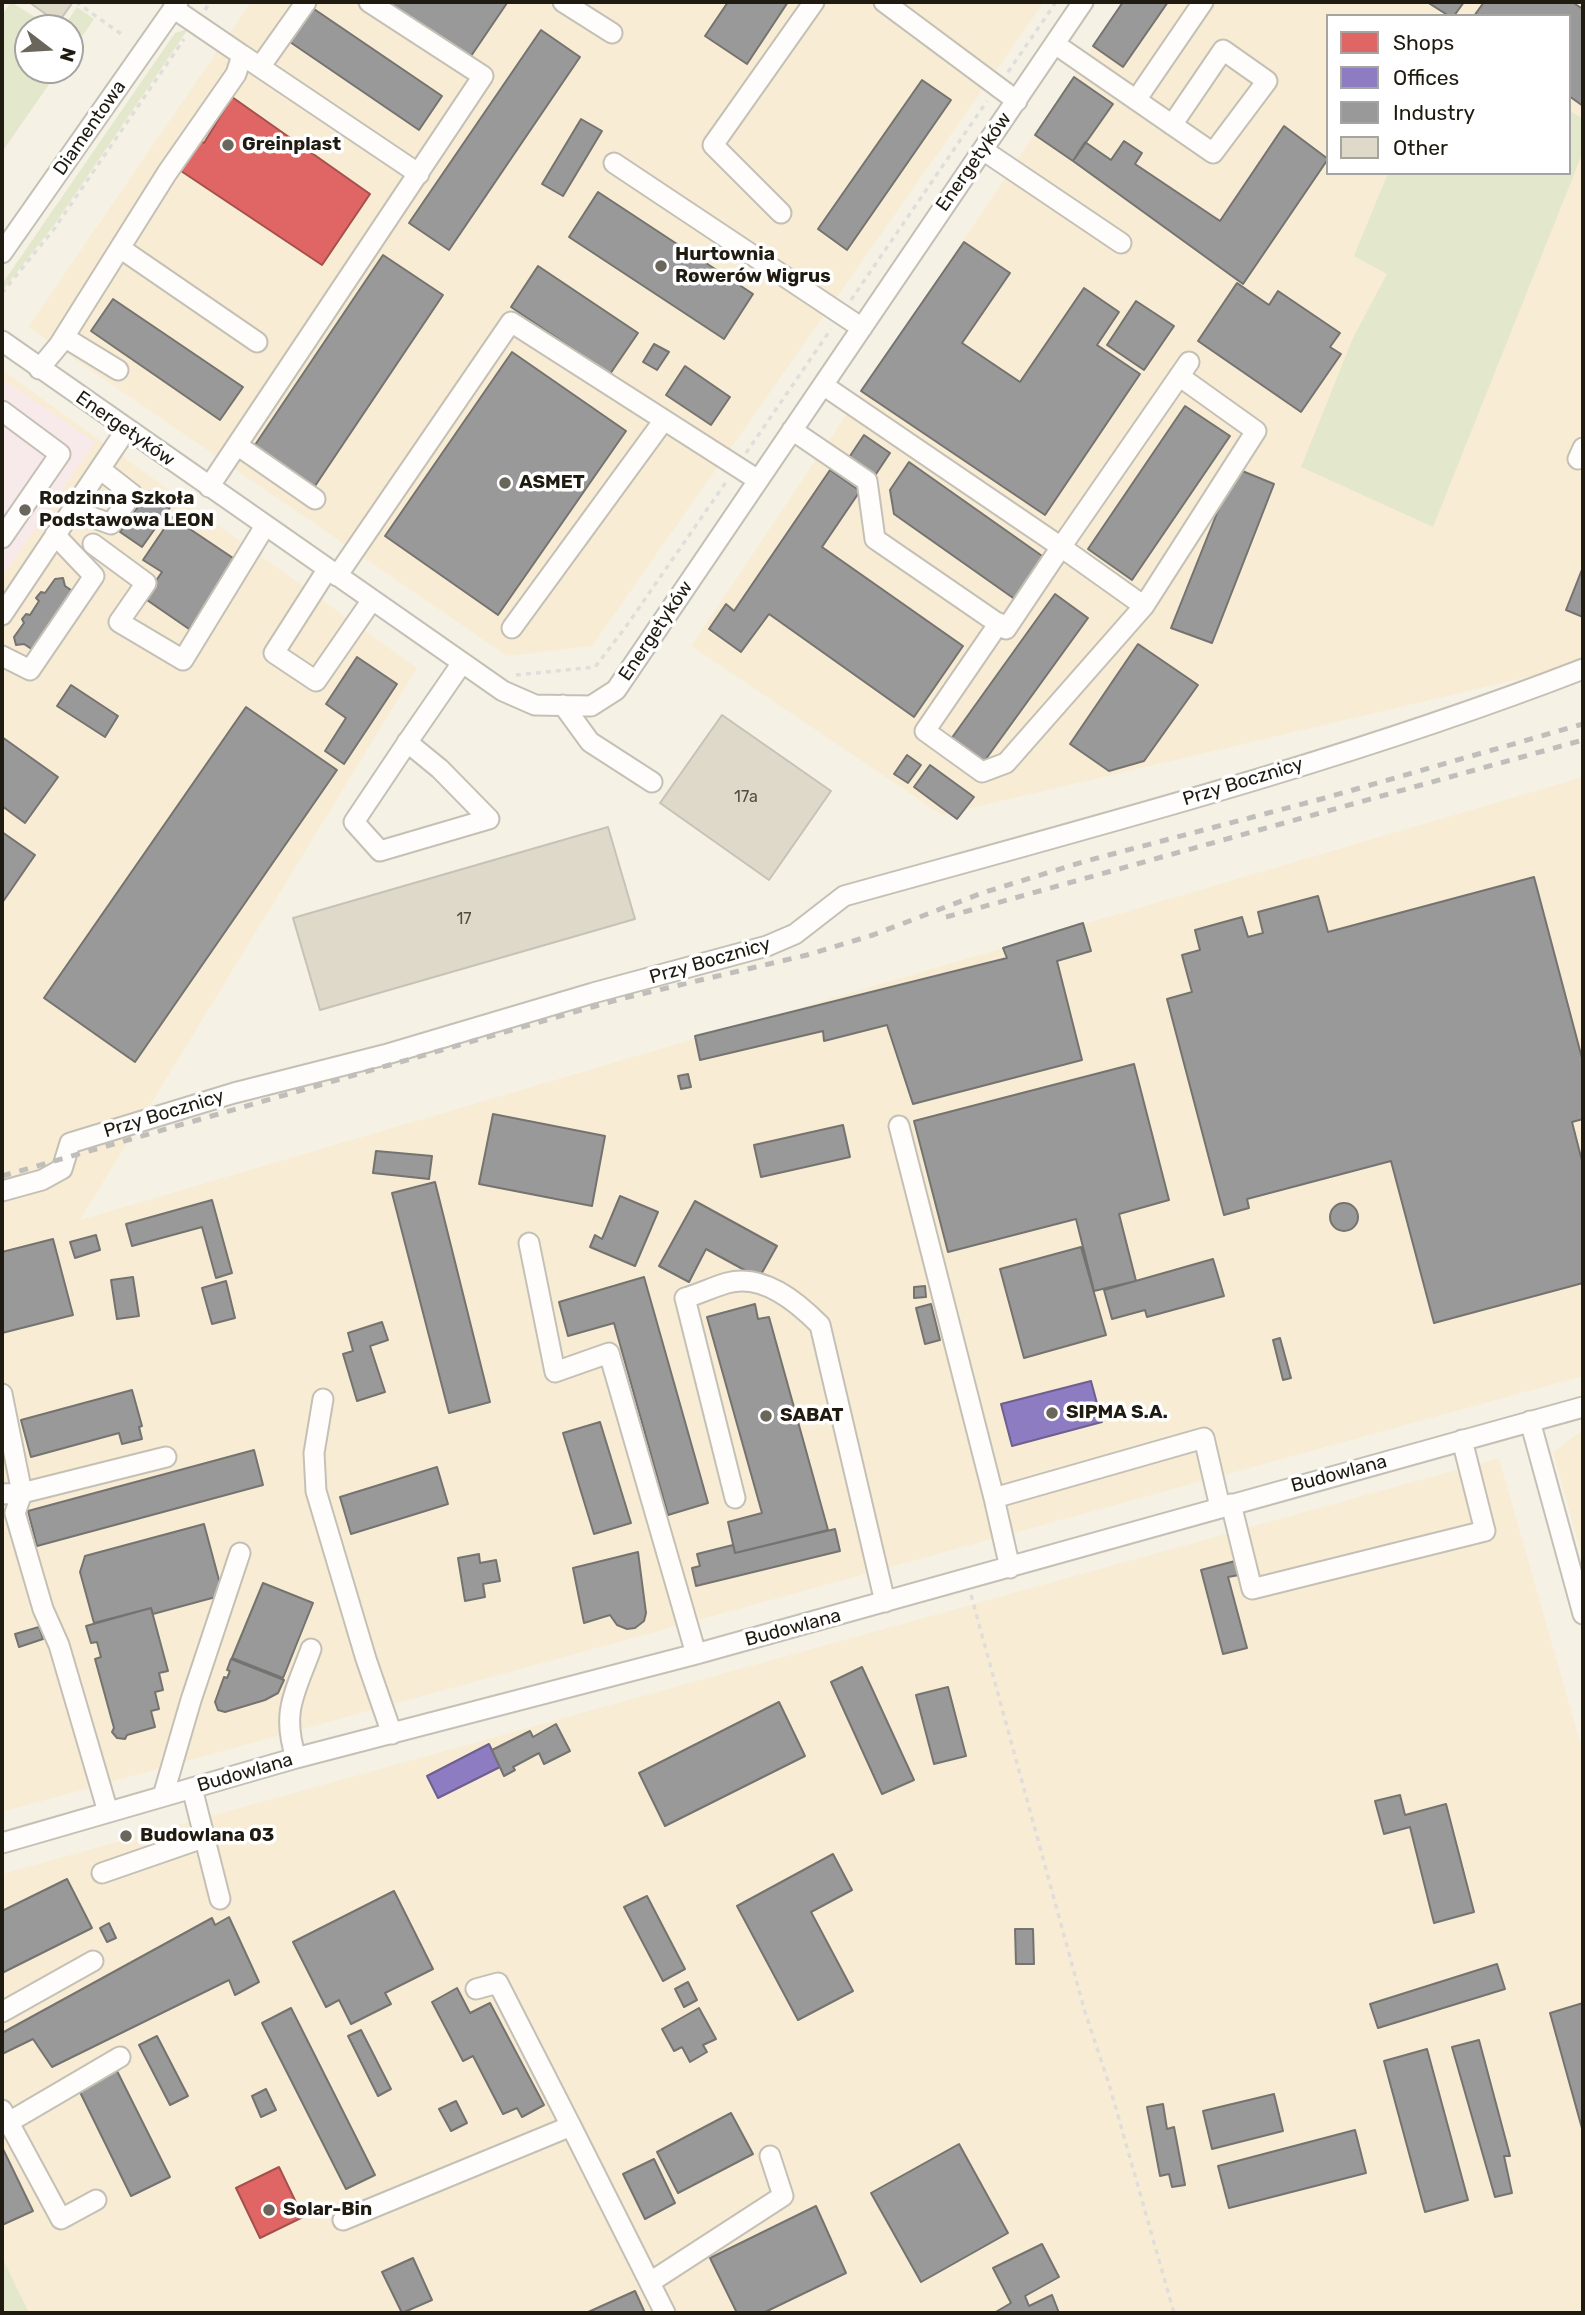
<!DOCTYPE html>
<html>
<head>
<meta charset="utf-8">
<style>
  body { margin:0 }
  #map { position:relative; width:1585px; height:2315px; overflow:hidden; background:#f6f1e5; font-family:Rubik,sans-serif }
  canvas { display:block }
  .frame { position:absolute; inset:0; border:4px solid #1f1b11; pointer-events:none }
  .legend { position:absolute; left:1326px; top:14px; width:245px; height:161px; box-sizing:border-box; background:#fff; border:2px solid #a5a4a0; margin:0; padding:9px 12px; list-style:none; font-size:21px; color:#1f1b11 }
  .legend li { display:flex; align-items:center; gap:14px; height:35px }
  .legend b { width:35px; border:2px solid #a5a4a0 }
  .north { position:absolute; left:14px; top:14px; width:70px; height:70px; box-sizing:border-box; background:#fff; border:2px solid #a5a4a0; border-radius:50%; rotate:107deg; font-size:19px; font-weight:700; line-height:28px; text-align:center; color:#1f1b11 }
  .north::after { content:''; display:block; margin:auto; width:24px; height:32px; background:#6a665b; clip-path:polygon(50% 0,100% 100%,50% 72%,0 100%) }
</style>
</head>
<body>
<div id="map">
<canvas width="1585" height="2315"></canvas>
<div class="frame"></div>
<ul class="legend">
<li><b style="height:19px;background:#e06666"></b>Shops</li>
<li><b style="height:19px;background:#8e7cc3"></b>Offices</li>
<li><b style="height:19px;background:#999"></b>Industry</li>
<li><b style="height:19px;background:#dfd9c9"></b>Other</li>
</ul>
<div class="north">N</div>
</div>
<script>
const g = document.querySelector('canvas').getContext('2d');
g.lineJoin = 'round';
function fill(path, color) { g.fillStyle = color; g.fill(path, 'evenodd'); }
function stroke(path, color, width, dash) { g.strokeStyle = color; g.lineWidth = width; g.lineCap = dash ? 'butt' : 'round'; g.setLineDash(dash || []); g.stroke(path); }
function label(font, color, halo, rows, align = 'center') {
  g.font = font + ' Rubik,sans-serif'; g.lineWidth = 7; g.setLineDash([]); g.textBaseline = 'middle'; g.strokeStyle = halo; g.fillStyle = color; for (const [text, x, y, turn = 0] of rows) {
    g.save(); g.translate(x, y); g.rotate((+turn || 0) * Math.PI / 180); g.textAlign = isNaN(turn) ? turn : align; if (halo) g.strokeText(text, 0, 0); g.fillText(text, 0, 0); g.restore();
  }
}
const built = new Path2D(`
  M251 2H1044L592 646 507 656 28 327Z
  M1123 2H1583V664L942 815 691 646ZM1328 16H1569V173H1328Z
  M2 370 417 668 80 1220 1583 777V1376L2 1812Z
  M1583 1430V1560L1553 1452Z
  M1499 1458 1583 1752V2313H29L2 2257V1874Z`);
const education = new Path2D(`
  M2 379 95 442 2 577Z`);
const green = new Path2D(`
  M11 2 53 28H28V70H59L2 152V15Z
  M77 7 94 19 70 54V28H63Z
  M188 29 54 225 2 291V284L175 33Z
  M1569 110 1583 119V152L1433 527 1301 467 1353 338 1387 274 1354 256 1388 173H1569Z
  M2 2257 29 2313H3L2 2310Z`);
const shops = new Path2D(`
  M232 97 370 194 322 265 181 171 201 141 204 143Z
  M279 2167 303 2217 260 2238 236 2188Z`);
const offices = new Path2D(`
  M1091 1381 1102 1422 1012 1446 1001 1404Z
  M489 1744 500 1767 438 1798 427 1776Z`);
const industry = new Path2D(`
  M393 2H505L507 3 467 62 389 8Z
  M728 2H788L747 64 705 36Z
  M1123 2H1168L1123 67 1093 46Z
  M1427 2H1464L1454 16H1449Z
  M1484 2H1572L1583 9V106L1569 96V16H1474Z
  M314 9 442 96 419 130 290 42Z
  M541 30 580 57 449 250 409 223Z
  M1074 77 1113 104 1073 161 1035 135Z
  M922 80 951 100 847 250 818 229Z
  M581 119 602 131 563 196 542 184Z
  M1284 126 1328 159 1243 284 1073 161 1085 142 1111 160 1124 141 1142 153 1135 164 1220 221Z
  M598 192 753 294 724 339 569 237Z
  M964 242 1010 273 962 343 1020 382 1084 288 1119 312 1097 345 1140 374 1045 515 861 391Z
  M383 255 443 295 315 486 255 445Z
  M538 266 638 333 610 374 511 307Z
  M1237 283 1269 305 1278 291 1340 333 1330 347 1341 354 1301 412 1198 341Z
  M113 299 243 387 220 420 91 331Z
  M1136 301 1174 326 1144 370 1107 345Z
  M654 344 669 352 657 370 643 362Z
  M512 352 626 431 498 615 385 536Z
  M685 366 730 397 711 425 666 395Z
  M1185 406 1230 436 1132 580 1088 549Z
  M864 435 890 453 874 477 848 459Z
  M909 462 1045 558 1016 600 894 514 890 490Z
  M1235 468 1274 484 1212 643 1171 628Z
  M830 470 860 491 822 547 963 646 914 717 769 614 741 652 709 629 726 604 734 611Z
  M149 491 171 506 142 547 120 532Z
  M172 517 236 560 189 629 144 598 162 572 143 560Z
  M1583 567V617L1566 610Z
  M63 578 65 586 74 592 33 650 24 644 16 645 14 637 24 623 22 619 26 614 30 615 39 601 36 598 41 592 45 593 55 579Z
  M1055 594 1088 618 983 763 951 739Z
  M1138 644 1198 685 1144 761 1109 771 1070 744Z
  M357 657 397 684 344 764 325 751 346 718 326 704Z
  M71 685 118 716 105 737 57 706Z
  M246 707 337 770 135 1062 44 998Z
  M2 737 58 777 25 823 2 806Z
  M907 755 921 765 908 783 894 774Z
  M930 765 974 797 957 819 914 787Z
  M2 832 35 855 2 903Z
  M1534 877 1583 1062V1119L1572 1122 1583 1165V1283L1434 1323 1391 1161 1247 1199 1249 1208 1224 1215 1167 999 1192 992 1182 955 1200 950 1195 930 1242 917 1248 937 1263 933 1258 912 1318 896 1328 932Z
  M1083 923 1091 951 1057 961 1082 1060 913 1104 887 1025 824 1041 823 1031 700 1060 695 1036 1007 958 1003 948Z
  M1134 1064 1169 1200 1119 1214 1136 1281 1094 1291 1076 1219 948 1252 914 1121Z
  M688 1074 691 1087 681 1089 678 1076Z
  M493 1114 605 1136 592 1206 479 1184Z
  M843 1125 850 1157 761 1177 754 1145Z
  M376 1151 432 1156 429 1179 373 1173Z
  M435 1182 490 1402 449 1413 392 1193Z
  M620 1196 658 1212 635 1266 590 1247 595 1235 602 1239Z
  M212 1200 232 1273 216 1278 202 1227 132 1246 126 1224Z
  M695 1201 777 1246 759 1278 706 1249 689 1282 659 1266Z
  M1330 1217a14 14 0 1 1 28 0a14 14 0 1 1-28 0Z
  M96 1235 100 1250 75 1258 70 1242Z
  M53 1239 73 1315 2 1333V1252Z
  M1081 1247 1106 1335 1024 1358 1000 1269Z
  M1213 1259 1224 1296 1147 1317 1145 1310 1112 1319 1104 1290Z
  M133 1277 139 1316 117 1319 111 1280Z
  M644 1277 708 1503 668 1515 614 1323 568 1336 559 1302Z
  M226 1281 235 1318 212 1324 202 1288Z
  M925 1286 926 1297 914 1298V1287Z
  M755 1304 758 1319 769 1317 828 1530 735 1553 728 1522 762 1513 707 1317Z
  M931 1304 940 1340 925 1344 916 1308Z
  M382 1322 388 1340 370 1346 385 1392 357 1401 343 1354 353 1351 348 1333Z
  M1280 1338 1291 1378 1283 1380 1273 1340Z
  M132 1390 142 1426 139 1427 142 1439 122 1444 119 1433 31 1457 21 1420Z
  M600 1422 631 1523 594 1534 563 1433Z
  M254 1450 263 1485 37 1546 28 1511Z
  M437 1467 448 1504 351 1534 340 1497Z
  M204 1524 223 1595 153 1614 151 1608 94 1623 80 1572 85 1556Z
  M835 1529 840 1551 696 1586 692 1568 700 1566 697 1554 733 1545 735 1553Z
  M638 1552 646 1613 644 1621 635 1628 627 1629 617 1625 610 1615 584 1623 573 1568Z
  M479 1554 480 1563 496 1560 500 1581 483 1584 485 1597 465 1601 458 1558Z
  M1235 1561 1239 1575 1228 1577 1247 1648 1223 1654 1201 1570Z
  M263 1583 313 1603 283 1678 232 1658Z
  M151 1608 168 1671 159 1673 163 1690 155 1692 159 1709 151 1711 155 1727 127 1735 125 1739 117 1738 112 1732 114 1728 95 1659 101 1657 97 1642 91 1643 86 1626Z
  M39 1627 43 1639 19 1647 15 1634Z
  M231 1659 284 1680 278 1693 265 1700 225 1712 218 1710 215 1702 224 1677 227 1678 230 1671 227 1670Z
  M862 1667 914 1780 882 1794 831 1682Z
  M948 1687 966 1756 934 1764 916 1695Z
  M779 1702 805 1756 665 1826 639 1773Z
  M556 1724 570 1751 544 1764 539 1753 513 1767 515 1770 504 1776 492 1750 530 1731 533 1737Z
  M1400 1795 1405 1815 1446 1804 1474 1912 1434 1923 1410 1827 1384 1834 1375 1801Z
  M833 1854 852 1890 811 1912 853 1991 798 2020 737 1906Z
  M67 1879 92 1928 2 1973V1911Z
  M394 1891 433 1969 385 1993 391 2004 351 2024 339 2000 326 2007 293 1942Z
  M647 1896 685 1969 663 1981 624 1907Z
  M229 1917 259 1982 235 1995 229 1980 52 2067 33 2039 2 2054V2033L212 1918 215 1925Z
  M109 1923 116 1938 107 1942 100 1928Z
  M1015 1929H1033L1034 1964H1016Z
  M1497 1964 1505 1989 1378 2028 1370 2004Z
  M688 1982 697 2000 684 2007 675 1989Z
  M457 1988 470 2013 490 2003 544 2105 522 2117 517 2108 503 2114 473 2056 463 2061 432 2002Z
  M1583 2003V2132L1550 2013Z
  M291 2008 375 2175 346 2189 262 2023Z
  M699 2008 716 2039 703 2045 707 2052 690 2062 682 2047 674 2051 662 2029Z
  M361 2030 391 2089 378 2096 348 2036Z
  M157 2036 188 2096 170 2105 139 2045Z
  M1479 2040 1510 2156H1504L1512 2193 1495 2197 1452 2047Z
  M1427 2049 1468 2200 1425 2212 1384 2061Z
  M116 2069 170 2177 131 2196 78 2088Z
  M266 2089 276 2110 261 2117 252 2096Z
  M1274 2094 1283 2131 1212 2149 1203 2111Z
  M456 2101 467 2123 451 2131 439 2109Z
  M1163 2104 1167 2129 1174 2127 1185 2185 1172 2187 1169 2174 1160 2176 1147 2107Z
  M731 2113 753 2154 678 2193 657 2152Z
  M1355 2130 1366 2173 1229 2208 1218 2166Z
  M959 2144 1008 2233 921 2282 871 2193Z
  M2 2147 33 2211 2 2225Z
  M654 2159 675 2203 645 2219 623 2174Z
  M816 2206 846 2273 763 2313H737L710 2258Z
  M1042 2244 1059 2277 1025 2296 1029 2306 1052 2295 1059 2313H994L1011 2303 993 2268Z
  M413 2258 432 2300 402 2313 382 2272Z
  M635 2291 645 2313H586Z`);
const building = new Path2D(`
  M29 2H73L58 23Z
  M722 715 831 791 769 880 660 803Z
  M608 827 635 919 320 1010 293 918Z`);
const path = new Path2D(`
  M76 2 124 36
  M205 10 210 2
  M1008 72 1056 2
  M2 293 54 229 184 39
  M851 300 987 101
  M746 453 831 329
  M516 675 595 667 625 628 726 482
  M971 1595 1085 2012 1109 2084 1174 2313`);
const minor = new Path2D(`
  M563 2 612 33
  M884 2 1017 101
  M1055 44 1213 153 1267 81 1223 50 1172 125
  M242 55 419 174
  M260 67 306 2
  M1136 100 1203 2
  M983 150 1121 243
  M614 163 862 328
  M781 213 713 145 814 2
  M120 248 257 342
  M2 253 178 2
  M64 337 118 370
  M2 341 503 691 535 705 591 706 616 690 1083 2
  M39 369 59 345 167 173 236 74 242 55 173 8
  M823 385 1061 547 1189 362
  M2 411 60 454 2 538
  M792 430 867 481 875 539 1006 629 1061 547 1144 606 1256 431 1179 376
  M237 445 315 499
  M1578 459 1583 448
  M209 487 483 76 369 2
  M72 510 111 524 132 494 100 469
  M93 544 146 583 119 622 183 660 265 526
  M327 570 274 653 316 681 372 600
  M337 576 511 322 758 480
  M2 615 126 430
  M999 623 925 731 982 772 1006 763 1144 606
  M512 628 664 420
  M2 656 30 670 94 576 55 535
  M563 705 590 742 652 782
  M407 742 440 769 489 819 380 851 354 822C389 769 425 716 462 663
  M899 1126 994 1498 1204 1438 1220 1507
  M2 1191 42 1180 62 1169 70 1143 234 1093 384 1055 593 993 767 946 795 934 844 896C1092 827 1343 762 1583 669
  M529 1243 555 1372 609 1353 696 1654
  M2 1394 22 1493 15 1513 43 1609 59 1645 108 1812
  M323 1399 314 1453 316 1491 366 1659 392 1734
  M1530 1421 1583 1614
  M2 1494 22 1493 166 1457
  M735 1498 685 1298C699 1294 713 1287 727 1283 763 1273 797 1302 820 1325L885 1602
  M994 1498 1010 1568
  M1231 1504 1252 1589 1485 1531 1462 1440
  M296 1758C281 1711 295 1693 311 1649
  M192 1788 220 1899
  M163 1796 191 1700 240 1553
  M2 1843 296 1758 696 1654 1583 1407
  M102 1873 203 1838
  M476 1989 498 1983 571 2126
  M2 2012 93 1961
  M2 2110 61 2219 96 2200
  M9 2122 120 2057
  M343 2220 571 2126 665 2313
  M652 2281 783 2196 770 2156`);
const rail = new Path2D(`
  M946 917 1583 740
  M2 1176 620 999 807 955 873 935 982 893 1086 861 1325 798 1583 724`);
const markers = [
  [228,145,7,"#6a665b"],
  [661,266,7,"#6a665b"],
  [505,483,7,"#6a665b"],
  [25,510,7,"#6a665b"],
  [1052,1413,7,"#6a665b"],
  [766,1416,7,"#6a665b"],
  [126,1836,7,"#6a665b"],
  [269,2210,7,"#6a665b"]
];
const numberNames = [
  ["17a",746,797],
  ["17",464,919]
];
const streetNames = [
  ["Diamentowa",90,128,-55],
  ["Energetyków",974,162,-55],
  ["Energetyków",125,429,35],
  ["Energetyków",656,631,-56],
  ["Przy Bocznicy",1243,782,-17],
  ["Przy Bocznicy",710,961,-16],
  ["Przy Bocznicy",164,1114,-17],
  ["Budowlana",1339,1474,-15],
  ["Budowlana",793,1628,-15],
  ["Budowlana",245,1773,-16]
];
const poiNames = [
  ["Greinplast",242,145],
  ["Hurtownia",675,255],
  ["Rowerów Wigrus",675,277],
  ["ASMET",519,483],
  ["Rodzinna Szkoła",39,499],
  ["Podstawowa LEON",39,521],
  ["SIPMA S.A.",1066,1413],
  ["SABAT",780,1416],
  ["Budowlana 03",140,1836],
  ["Solar-Bin",283,2210]
];
fill(built, '#f8edd4');
fill(education, '#f8e9ea');
fill(green, '#e3e7cb');
fill(shops, '#e06666');
stroke(shops, '#a6504c', 2);
fill(offices, '#8e7cc3');
stroke(offices, '#6d5f8e', 2);
fill(industry, '#999');
stroke(industry, '#747370', 2);
fill(building, '#dfd9c9');
stroke(building, '#c6c2b7', 2);
stroke(minor, '#c4c0b5', 23);
stroke(path, '#e0dedb', 3.5, [5, 5]);
stroke(minor, '#fefdfb', 19);
stroke(rail, '#c0beba', 5, [9, 9]);
for (const [x, y, r, color] of markers) { const dot = new Path2D(); dot.arc(x, y, r, 0, 2 * Math.PI); g.fillStyle = color; g.fill(dot); stroke(dot, '#fff', 2.5); }
label('16px', '#504c40', null, numberNames);
label('19px', '#1f1b11', '#fff', streetNames);
label('bold 19px', '#1f1b11', '#fff', poiNames, 'left');
</script>
</body>
</html>
